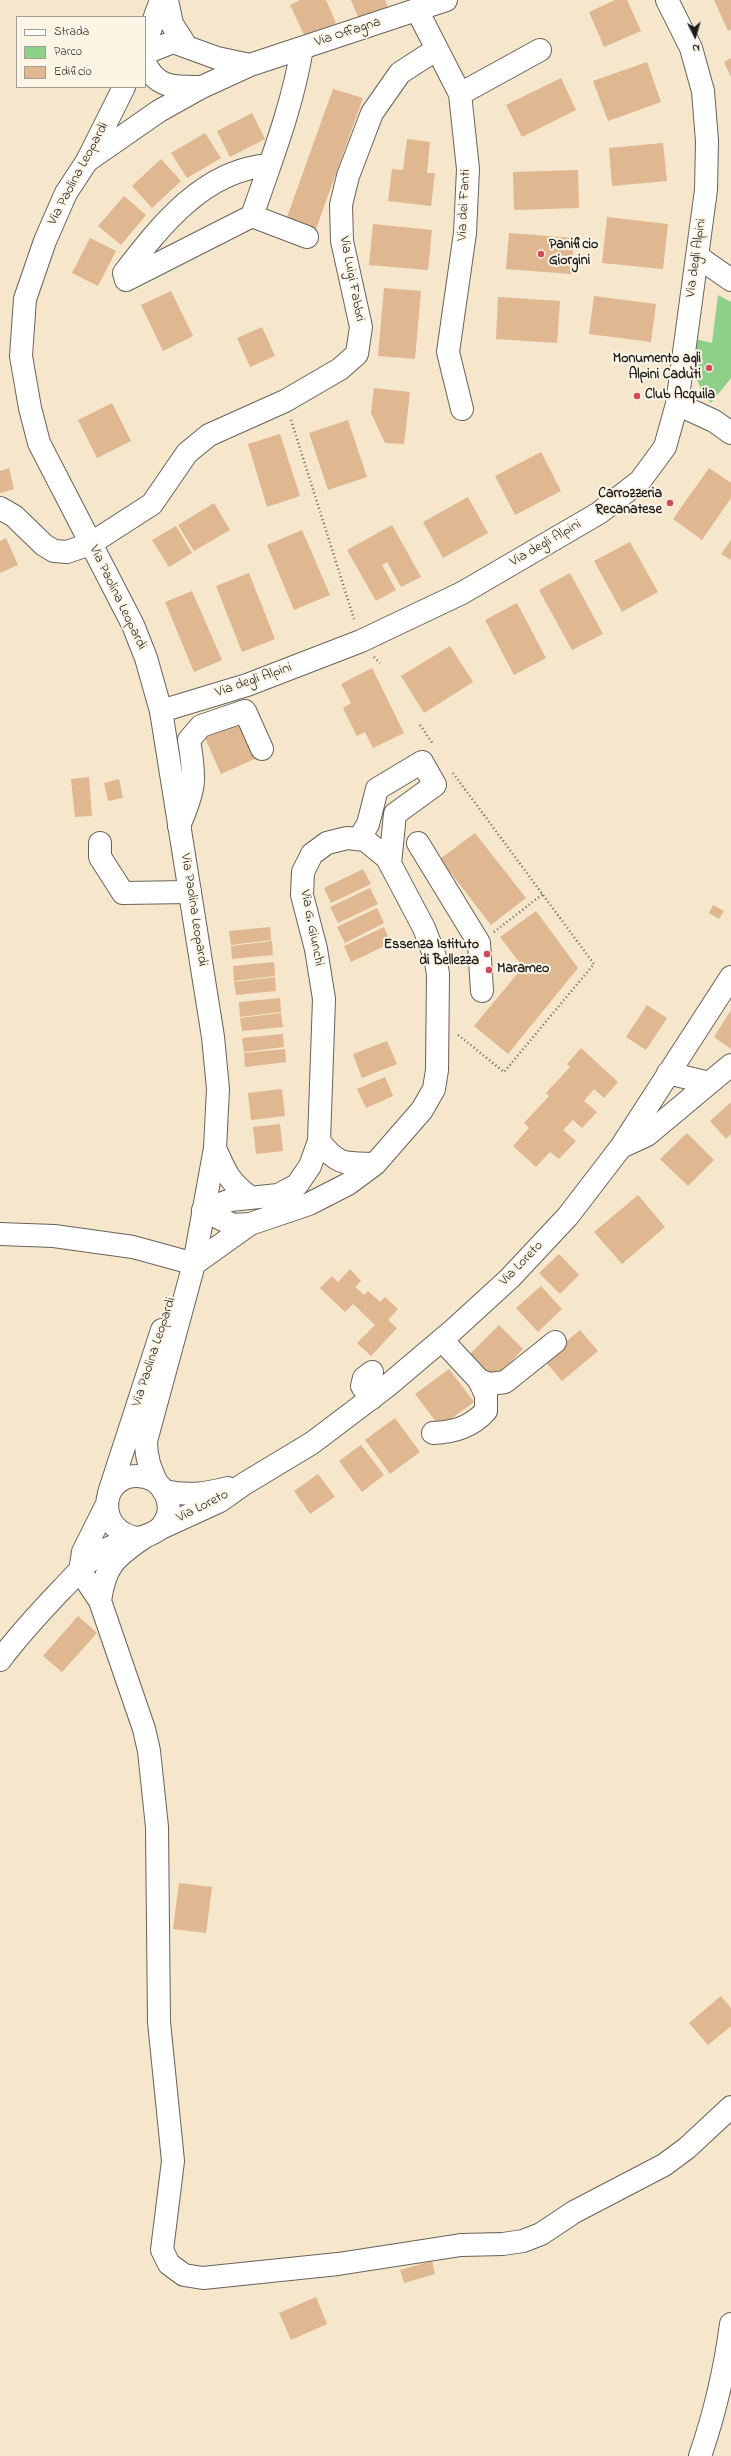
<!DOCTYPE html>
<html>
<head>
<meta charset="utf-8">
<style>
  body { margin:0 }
  #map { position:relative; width:731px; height:2456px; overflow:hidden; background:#f5e6cc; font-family:"Indie Flower",sans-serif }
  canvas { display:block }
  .legend { position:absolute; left:16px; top:16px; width:130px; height:72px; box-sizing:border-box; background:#fcf5e5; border:1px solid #a29e95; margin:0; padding:5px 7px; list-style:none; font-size:12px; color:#1c1c1c }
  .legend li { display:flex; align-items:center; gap:8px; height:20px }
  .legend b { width:20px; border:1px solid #a29e95 }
  .north { position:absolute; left:675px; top:16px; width:40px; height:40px; -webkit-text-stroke:3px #fcf5e5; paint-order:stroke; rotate:175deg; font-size:11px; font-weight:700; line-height:16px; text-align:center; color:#1c1c1c }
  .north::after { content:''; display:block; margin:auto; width:14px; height:18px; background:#1c1c1c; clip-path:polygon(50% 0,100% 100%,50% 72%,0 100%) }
</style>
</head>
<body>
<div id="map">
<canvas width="731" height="2456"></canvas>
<ul class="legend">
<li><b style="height:5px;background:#fff"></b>Strada</li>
<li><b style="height:11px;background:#8cd089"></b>Parco</li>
<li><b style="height:11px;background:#dfb790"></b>Edificio</li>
</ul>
<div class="north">N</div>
</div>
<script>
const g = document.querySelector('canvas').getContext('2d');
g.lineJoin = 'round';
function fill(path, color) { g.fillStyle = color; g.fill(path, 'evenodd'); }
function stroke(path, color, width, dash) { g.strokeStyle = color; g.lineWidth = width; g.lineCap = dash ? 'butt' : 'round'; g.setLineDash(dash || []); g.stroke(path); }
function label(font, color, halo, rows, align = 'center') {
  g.font = font + ' "Indie Flower",sans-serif'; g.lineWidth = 4; g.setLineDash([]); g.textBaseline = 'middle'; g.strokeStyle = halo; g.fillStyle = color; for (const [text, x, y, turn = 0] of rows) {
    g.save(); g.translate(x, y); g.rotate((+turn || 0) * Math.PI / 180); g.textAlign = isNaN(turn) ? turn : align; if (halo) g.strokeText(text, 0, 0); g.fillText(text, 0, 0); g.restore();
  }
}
const green = new Path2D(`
  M718 295 731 302V378L711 403C694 386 693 362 695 339L712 343Z`);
const building = new Path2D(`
  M300 0H326L336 23 305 37 290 5Z
  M351 0H385L390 13 361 24Z
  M615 0H627L641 31 604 47 589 12Z
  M714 0H731V29L728 31Z
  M731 58V77L724 62Z
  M647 62 661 102 608 121 593 81Z
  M561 78 576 110 522 137 506 105Z
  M333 89 363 98 316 229 286 220Z
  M252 113 265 139 230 157 217 131Z
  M205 133 221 158 187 178 171 153Z
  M407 139 430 142 427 173H435L431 206 388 201 392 169 403 170Z
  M663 143 667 181 612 186 609 148Z
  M161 159 181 181 152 208 132 186Z
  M578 170 579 208 514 210 513 172Z
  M124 196 146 215 121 245 98 226Z
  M607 217 668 224 663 269 602 263Z
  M373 224 432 230 428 270 369 265Z
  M509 233 574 238 571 274 506 269Z
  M90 238 116 251 98 286 72 273Z
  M384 288 421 291 415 359 378 356Z
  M171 291 193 336 163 351 141 305Z
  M594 296 656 304 651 342 589 334Z
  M498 297 560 301 557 343 496 339Z
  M262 327 275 356 250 367 237 338Z
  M374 388 410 392 404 444 385 443 371 413Z
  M112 403 131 441 97 458 78 420Z
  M348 420 367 477 328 490 309 433Z
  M280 434 300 496 267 507 248 444Z
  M541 452 561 491 515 515 495 476Z
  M9 468 14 489 0 493V471Z
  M709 468 731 483V498L702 540 673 519Z
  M468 497 488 533 443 558 423 522Z
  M214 503 230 530 194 551 178 525Z
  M392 525 421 577 401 587 387 562 382 565 396 590 376 601 347 550Z
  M176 526 192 553 169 567 152 540Z
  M302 530 330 595 294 610 267 545Z
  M6 538 18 565 0 573V541Z
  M731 540V560L721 554Z
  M630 542 658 592 622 612 594 561Z
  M249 573 275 639 242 652 216 586Z
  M570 573 603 634 572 650 539 590Z
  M192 591 222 660 194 672 165 602Z
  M517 603 546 658 514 675 485 620Z
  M450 646 473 682 424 713 401 676Z
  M372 668 404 733 373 748 365 732 357 736 343 708 351 703 341 684Z
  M243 721 259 757 221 774 205 738Z
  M89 777 92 816 75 817 71 779Z
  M119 779 123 798 108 801 104 783Z
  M475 833 526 898 491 925 440 859Z
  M363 869 371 884 331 903 324 888Z
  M370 888 378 904 338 923 330 907Z
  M713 905 724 911 719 919 709 913Z
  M377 908 384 923 345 943 337 927Z
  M536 911 578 968 508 1054 474 1026 523 967 500 937Z
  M270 927 271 940 231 945 229 931Z
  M384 927 391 943 351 962 344 946Z
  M272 941 273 955 232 959 231 946Z
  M274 962 275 976 234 981 233 966Z
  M275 977 276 991 236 995 234 982Z
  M280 998 281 1012 240 1017 239 1002Z
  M647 1005 667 1018 646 1050 626 1037Z
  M731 1010V1049L714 1037Z
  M281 1013 283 1027 242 1031 240 1018Z
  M283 1034 284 1047 244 1052 242 1038Z
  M387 1041 397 1064 362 1078 353 1054Z
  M581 1048 618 1082 604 1098 594 1089 584 1101 597 1112 582 1128 573 1120 563 1130 576 1141 559 1159 550 1152 536 1167 513 1146 529 1128 524 1123 549 1096 546 1093 570 1067 567 1064Z
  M285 1049 286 1062 245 1067 244 1053Z
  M385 1077 393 1096 366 1108 357 1089Z
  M282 1089 285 1116 251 1120 248 1093Z
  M731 1102V1134L726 1139 710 1121Z
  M280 1124 283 1151 256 1154 253 1127Z
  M687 1133 714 1160 688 1186 660 1159Z
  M638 1195 665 1227 622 1264 594 1232Z
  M559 1254 579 1275 560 1294 539 1273Z
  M350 1269 361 1281 355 1287 364 1295 368 1291 380 1302 385 1297 398 1309 388 1320 397 1328 371 1356 357 1343 375 1325 353 1304 345 1312 320 1288 332 1276 338 1282Z
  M541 1286 562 1309 538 1332 516 1308Z
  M499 1325 523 1349 494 1379 469 1355Z
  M580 1330 598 1351 562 1381 544 1360Z
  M449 1369 474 1402 440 1427 415 1394Z
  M395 1418 420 1452 390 1474 365 1440Z
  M361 1445 384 1475 362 1492 339 1461Z
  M318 1474 335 1497 310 1514 294 1491Z
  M78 1616 97 1633 62 1672 43 1656Z
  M179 1883 212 1887 206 1933 173 1929Z
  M721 1996 731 2008V2026L708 2045 689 2023Z
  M432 2261 435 2274 404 2283 400 2270Z
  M316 2297 327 2324 291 2340 279 2313Z`);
const path = new Path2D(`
  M291 420 355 622
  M374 657 380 663
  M420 725 433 744
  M453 773 594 964 504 1072 457 1034
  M494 932 543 894`);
const minor = new Path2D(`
  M167 0 172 24 186 46
  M417 10 460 94 468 169 465 233 448 352 462 409
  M145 53 173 42 217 58 250 65
  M145 63C157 89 176 87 201 87
  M460 94 540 50
  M87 161 159 111 202 87 250 65 446 0
  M269 165C204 170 161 225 124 273L126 280 252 216C271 161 293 105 302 48
  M252 216 307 237
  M697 256 731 280
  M677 404 714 421 731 433
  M0 508 14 516 44 545 54 551 67 552 90 544 152 504 187 453 209 435 285 401 340 369 357 354 361 327 342 241 341 205 348 176 372 113 400 73 437 49
  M161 711 247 685 361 641 462 593 599 513 640 481 665 447 677 404 706 190 707 141 703 91 691 48 667 0
  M179 826C195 789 196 781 189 740L201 726 245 711 262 749
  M347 838 365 840 387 858 424 928 435 957 438 974 437 1070 434 1089 422 1110 375 1164 348 1184 309 1204 250 1224 233 1225 203 1210 231 1200 278 1195 297 1185 310 1166 319 1141 324 999 316 949 302 895 303 872 312 854 327 843Z
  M359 839 368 824 377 789 422 762 435 785 395 814 390 864
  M100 843V857L123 893 190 892
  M418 843 479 943 482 991
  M668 1073 709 1083
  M319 1141C338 1166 345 1163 375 1164
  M621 1147 647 1135 731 1065
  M215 1148C225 1171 229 1182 250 1197
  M0 1234 54 1236 133 1247 184 1261
  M194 1264 250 1224
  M442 1340 479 1380 490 1384 505 1382 555 1342
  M371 1399 362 1386 364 1378 372 1372
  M433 1433C455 1432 471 1427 486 1411V1395L479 1380
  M164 1491C187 1496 205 1494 228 1488
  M161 1528 220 1501 244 1484 312 1443 386 1387 451 1332 510 1278 568 1216 621 1147 731 977
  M80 1571 100 1601 144 1729 149 1751 157 1827 159 2022 173 2161 162 2250 169 2264 184 2275 203 2278 338 2264 461 2245 503 2244 523 2241 541 2234 574 2212 664 2165 687 2148 731 2107
  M100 1601C105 1566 114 1558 143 1538
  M700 2456C715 2413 725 2369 731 2324`);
const major = new Path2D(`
  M145 44 161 0
  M124 87 87 161 66 193 45 241 25 299 21 356 30 408 39 443 133 625 146 658 161 711 213 1037 218 1089 215 1148 194 1264 146 1441C146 1458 150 1468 157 1483
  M109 1493 162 1330
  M80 1571 83 1552 106 1506
  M0 1660C19 1635 40 1612 62 1589 74 1577 86 1562 101 1552 119 1540 151 1540 162 1526 178 1506 163 1476 137 1476 98 1476 96 1533 138 1538`);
const markers = [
  [541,254,4,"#d1495b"],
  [709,368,4,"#d1495b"],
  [637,396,4,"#d1495b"],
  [670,503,4,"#d1495b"],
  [487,954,4,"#d1495b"],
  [489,970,4,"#d1495b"]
];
const streetNames = [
  ["Via Offagna",348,33,-18],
  ["Via Paolina Leopardi",79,174,-62],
  ["Via dei Fanti",465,205,-87],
  ["Via degli Alpini",697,258,-82],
  ["Via Luigi Fabbri",351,279,79],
  ["Via degli Alpini",546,544,-30],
  ["Via Paolina Leopardi",117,598,64],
  ["Via degli Alpini",254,681,-19],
  ["Via Paolina Leopardi",193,910,81],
  ["Via G. Giunchi",311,928,79],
  ["Via Loreto",522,1264,-46],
  ["Via Paolina Leopardi",155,1352,-72],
  ["Via Loreto",203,1507,-27]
];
const poiNames = [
  ["Panificio",549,246],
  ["Giorgini",549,262],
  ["Monumento agli",701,360,"right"],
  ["Alpini Caduti",701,376,"right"],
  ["Club Acquila",645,396],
  ["Carrozzeria",662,495,"right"],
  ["Recanatese",662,511,"right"],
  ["Essenza Istituto",479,946,"right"],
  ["di Bellezza",479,962,"right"],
  ["Marameo",497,970]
];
fill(green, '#8cd089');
fill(building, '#dfb790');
stroke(minor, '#68635a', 24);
stroke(major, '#68635a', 24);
stroke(path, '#68635a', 2.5, [1, 3]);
stroke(minor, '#fff', 22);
stroke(major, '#fff', 22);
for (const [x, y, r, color] of markers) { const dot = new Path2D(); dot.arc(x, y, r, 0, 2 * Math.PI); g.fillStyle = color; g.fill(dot); stroke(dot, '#fcf5e5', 1.5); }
label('14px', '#1c1c1c', '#fcf5e5', streetNames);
label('bold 14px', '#1c1c1c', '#fcf5e5', poiNames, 'left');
</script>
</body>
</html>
